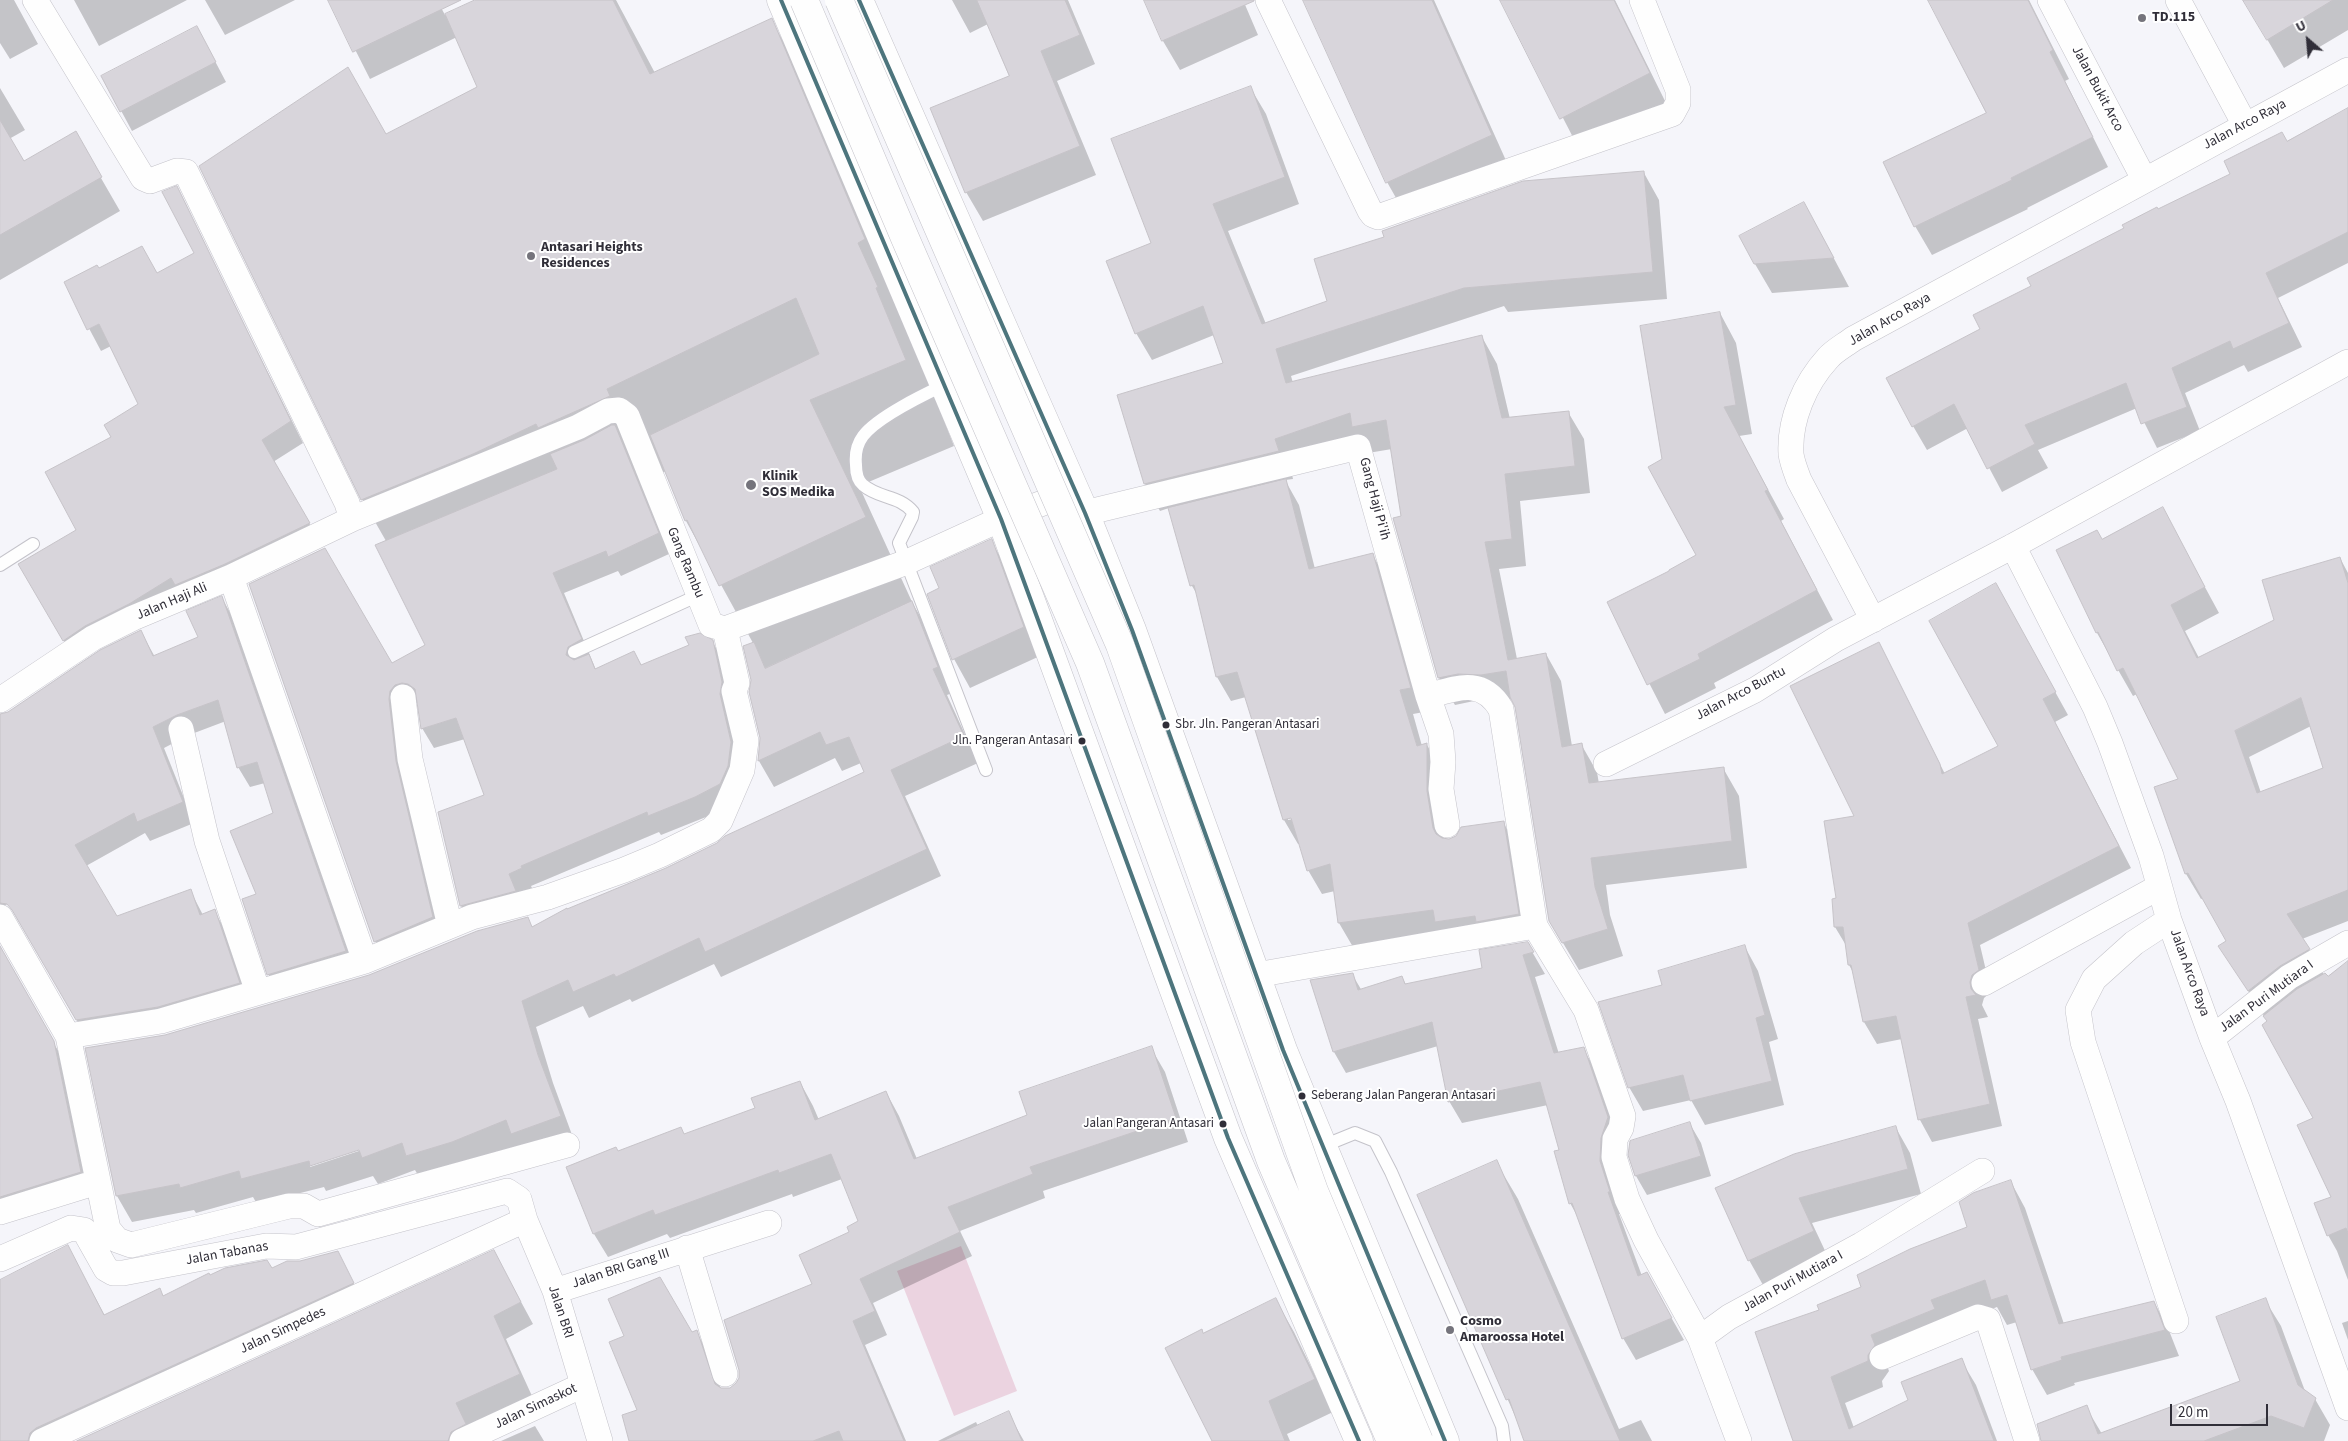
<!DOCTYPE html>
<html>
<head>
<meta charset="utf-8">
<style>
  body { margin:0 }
  #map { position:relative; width:2348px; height:1441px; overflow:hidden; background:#f5f5fa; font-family:"Source Sans 3",sans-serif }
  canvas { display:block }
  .north { position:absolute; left:2283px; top:15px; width:50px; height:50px; -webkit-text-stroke:4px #fff; paint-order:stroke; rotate:333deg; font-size:14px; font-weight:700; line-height:20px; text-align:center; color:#302e38 }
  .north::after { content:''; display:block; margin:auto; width:18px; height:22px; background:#302e38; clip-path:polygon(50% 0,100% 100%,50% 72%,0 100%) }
  .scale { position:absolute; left:2170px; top:1404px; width:98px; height:22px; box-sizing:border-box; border:2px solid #302e38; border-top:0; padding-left:6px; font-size:15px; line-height:18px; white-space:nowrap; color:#302e38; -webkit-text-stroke:4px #fff; paint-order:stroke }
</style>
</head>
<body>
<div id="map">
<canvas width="2348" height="1441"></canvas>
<div class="north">U</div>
<div class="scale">20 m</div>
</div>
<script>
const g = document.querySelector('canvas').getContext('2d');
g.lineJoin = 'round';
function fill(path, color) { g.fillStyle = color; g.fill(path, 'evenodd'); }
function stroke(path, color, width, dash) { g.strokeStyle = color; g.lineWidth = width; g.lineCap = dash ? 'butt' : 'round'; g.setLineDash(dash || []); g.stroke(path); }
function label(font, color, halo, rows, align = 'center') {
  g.font = font + ' "Source Sans 3",sans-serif'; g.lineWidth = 4; g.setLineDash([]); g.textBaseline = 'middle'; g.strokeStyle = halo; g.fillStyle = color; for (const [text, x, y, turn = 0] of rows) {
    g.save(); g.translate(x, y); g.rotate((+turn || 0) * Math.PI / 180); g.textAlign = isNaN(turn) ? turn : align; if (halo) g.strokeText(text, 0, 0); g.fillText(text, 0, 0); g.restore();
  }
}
const green = new Path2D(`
  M961 1246 1017 1391 954 1416 897 1271Z`);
const shadow = new Path2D(`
  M0 0H14L38 44 10 59 0 43Z
  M74 0H187L99 46Z
  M205 0H295L225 35Z
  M330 0H437L445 15 478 0H616L655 73 771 20 821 106 954 446 859 486 913 604 927 628 952 693 947 695 978 763 905 796 941 876 721 977 714 964 632 1002 630 999 589 1018 583 1006 536 1027 553 1083 575 1143 422 1182 415 1170 378 1184 373 1176 326 1191 324 1187 257 1204 253 1197 196 1213 194 1210 132 1222 117 1196 165 1036 532 928 567 911 667 869 865 773 861 763 842 771 835 758 774 787 759 761 761 738 752 680 753 643 686 521 666 471 655 476 669 554 621 576 618 571 564 593 596 670 634 652 642 666 712 641 724 662 742 763 731 804 706 817 661 835 659 832 531 886 532 888 473 926 461 906 439 813 486 796 465 739 434 748 422 728 418 703H413L444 938 386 961 375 941 250 585 391 665 427 645 386 541 362 499 386 135 479 88 457 37 370 79ZM364 1147 365 1149 310 1167V1164Z
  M952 0H1068L1095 64 1057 81 1096 175 983 221 966 192 1011 76 988 24 970 33Z
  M1145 0H1243L1258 35 1180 70 1163 41Z
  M1305 0H1434L1508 165 1404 212 1387 182Z
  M1502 0H1615L1666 103 1578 147Z
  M1930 0H2029L2069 79 2065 81 2108 167 2027 208 2028 209 1932 255 1915 226 1987 113Z
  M2244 0H2348V30L2284 68Z
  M197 27 226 82 132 131 103 77Z
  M1250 87 1266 114 1299 204 1228 231 1266 324 1329 302 1644 173 1659 200 1667 299 1508 312 1504 306 1291 376 1293 383 1482 337 1497 364 1510 419 1568 412 1584 439 1590 493 1520 501 1526 566 1499 569 1517 659 1546 654 1561 681 1572 746 1581 744 1597 772 1599 784 1723 768 1739 796 1747 868 1606 885 1610 915 1623 956 1579 970 1550 921 1516 706 1513 699 1498 702 1474 701 1455 705 1439 678 1402 517 1392 449 1290 466 1293 479 1285 480 1299 505 1315 569 1372 554 1386 578 1424 712 1413 714 1422 746 1427 745 1441 769 1440 816 1444 840H1449L1503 822 1517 847 1532 938 1353 947 1339 923 1335 891 1322 894 1308 870 1300 844H1298L1284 820 1246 697 1231 701 1217 677 1198 596 1192 586 1169 508 1160 511 1145 484 1224 364 1214 335 1152 360 1136 333 1107 262 1153 244ZM1288 818H1298L1288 820Z
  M0 88 25 130 9 139 24 163 75 133 120 211 0 280Z
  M2348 120V263L2278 298 2302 347 2248 372 2244 365 2185 393 2200 431 2157 448 2137 408 2038 450 2048 468 2002 492 1968 428 1927 450 1913 426 1981 329 2033 286 2158 211 2232 174 2287 143Z
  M176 188 303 443 273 462 322 545 184 599 76 662 20 564 78 530 113 437 140 405 111 346 101 351 65 283 99 270 157 275 196 253Z
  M1820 232 1849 287 1772 293 1755 264Z
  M1720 313 1736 343 1752 434 1739 436 1784 519 1781 521 1833 620 1714 683 1716 688 1665 714 1608 603 1671 572 1697 556 1663 460Z
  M2162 508 2219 613 2185 631 2199 658 2276 620 2340 558 2348 573V921L2302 939 2324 975 2328 978 2348 964V1280L2337 1251 2328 1235 2333 1197 2314 1118 2268 1022 2220 947 2228 942 2204 898 2201 899 2186 874 2179 780 2137 694 2133 696 2097 633 2058 551 2102 540ZM2311 726 2324 768 2261 793 2249 757Z
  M991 541 1008 570 1040 656 970 688 954 659 941 589Z
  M222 598 233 618 357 972 280 994 268 974 258 894 274 814 265 783 250 787 238 767 226 721 189 735 164 748 194 823 150 841 145 833 86 866 116 918 190 890 203 915 214 911 226 931 250 1003 88 1040 33 943 13 901 0 908V716L9 713 141 632 155 657 199 638Z
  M2008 607 2068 715 2055 722 2131 868 1980 945 1991 992 1984 998 1982 1005 1988 1017 1978 1019 2002 1126 1932 1142 1920 1120 1902 1039 1877 1044 1864 1022 1854 974 1849 965 1847 947 1835 927 1838 900 1856 817 1879 643 1945 774 2000 746Z
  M1527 943 1545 974 1535 977 1559 1054 1583 1049 1596 1070 1620 1140 1621 1214H1619L1642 1276 1659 1296 1684 1340 1636 1360 1623 1338 1580 1221 1570 1203 1560 1151 1548 1105 1462 1123 1449 1101 1438 1046 1346 1073 1334 1052 1352 974 1362 991 1402 977 1406 985 1483 969Z
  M1745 947 1758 971 1778 1039 1769 1042 1784 1105 1705 1125 1691 1100 1643 1111 1629 1087 1663 985Z
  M5 957 65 1063 92 1192 0 1221V960Z
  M1151 1048 1165 1072 1188 1142 1043 1191 1045 1198 960 1231 972 1256 873 1303 887 1335 865 1345 906 1441H630L639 1411 691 1334 696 1332 710 1355 721 1389H730L737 1384 860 1222 842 1179 793 1197 792 1194 670 1238 667 1234 608 1257 594 1234 568 1168 684 1135 756 1109 800 1082 813 1106 819 1120 886 1092 899 1116 917 1159 1029 1116Z
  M1690 1124 1701 1143 1711 1176 1647 1195 1636 1176 1630 1155Z
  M1896 1128 1910 1153 1921 1194 1812 1223 1828 1257 1763 1285 1749 1260 1717 1189Z
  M1496 1162 1518 1199 1619 1429 1641 1420 1652 1441H1526L1418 1196Z
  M2011 1182 2025 1208 2064 1324 2154 1302 2168 1328 2179 1356 2074 1383 2075 1385 2047 1395 2032 1369 2017 1322 2007 1325 1997 1307 1945 1326 1885 1361 1889 1371 1882 1381 1883 1387 1845 1403 1854 1428 1909 1400 1961 1360 1976 1385 1997 1441H1797L1821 1311 1969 1228Z
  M68 1247 105 1316 163 1297 209 1277 272 1270 337 1252 365 1305 68 1441H0V1281Z
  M506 1274 533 1324 506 1339 532 1396 475 1441H80Z
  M1275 1299 1294 1332 1333 1412 1287 1434 1290 1441H1213L1203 1334Z
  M2265 1300 2281 1326 2305 1391 2315 1399 2330 1425 2324 1441H2042L2086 1407 2102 1434 2242 1382Z
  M2348 1321V1340L2342 1323Z
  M1008 1413 1024 1441H938L976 1422 978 1426Z
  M535 1426 544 1441H501Z`);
const building = new Path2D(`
  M328 0H461L353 52Z
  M475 0H613L650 74 772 18 865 239 858 243 878 287 876 288 906 360 810 400 866 517 719 586 687 520 685 521 650 435 819 354 796 298 607 389 610 396 538 428 536 424 473 454 361 500 199 166 348 67 386 134 477 87 445 14Z
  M977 0H1065L1080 35 1041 51 1080 146 965 193 930 108 1009 76Z
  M1144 0H1254V1L1162 41Z
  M1303 0H1432L1492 135 1386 183Z
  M1500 0H1614L1650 73 1560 119Z
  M1928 0H2028L2053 50 2050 52 2093 137 2011 178 2012 180 1914 227 1883 162 1986 113Z
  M2243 0H2333L2267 40Z
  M197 26 216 62 120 112 101 76Z
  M1251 86 1285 177 1213 204 1262 324 1327 301 1314 259 1384 237 1382 231 1523 181 1644 171 1653 272 1464 288 1276 349 1286 383 1482 335 1502 418 1569 411 1575 466 1505 474 1512 539 1485 542 1508 660 1546 653 1562 747 1582 743 1589 783 1724 767 1732 841 1591 858 1595 887 1608 929 1562 943 1549 921 1515 707 1510 697 1506 671 1481 675 1458 674 1438 678 1393 518 1401 516 1386 420 1352 427 1350 413 1275 439 1279 451 1144 484 1117 395 1223 363 1203 306 1135 334 1106 261 1151 243 1111 139Z
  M2348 108V232L2266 273 2289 323 2233 349 2230 341 2172 368 2187 407 2141 424 2126 383 2025 425 2035 444 1987 469 1954 404 1912 427 1886 378 1980 329 1973 315 2031 286 2027 278 2124 228 2122 225 2157 207 2158 209 2230 174 2224 161 2282 132 2287 141Z
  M0 120 24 161 76 131 102 177 0 235Z
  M177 186 291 421 262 440 310 523 225 564 175 585 171 578 129 604 85 626 63 641 18 564 76 530 45 472 111 437 104 425 138 404 99 324 87 330 64 282 97 265 99 268 142 246 157 273 194 253 162 192Z
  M1804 202 1834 258 1754 264 1739 236Z
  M1720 312 1736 405 1724 407 1768 490 1765 491 1817 590 1698 654 1700 659 1647 685 1607 602 1669 571V570L1696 555 1648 467 1662 459 1640 326Z
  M612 425H615L659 533 608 557 606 551 553 573 582 639 568 647 566 655 574 660 589 654 595 669 634 651 641 665 689 645 685 637 700 633 713 640 722 682 720 694 731 742 728 766 720 784 695 797 648 816 647 812 521 866 522 868 509 874 516 891 460 906 438 812 484 795 456 718 421 729 415 689 408 684 402 683 395 685 390 691 389 699 396 761 433 917 374 942 249 584 325 548 392 663 425 645 375 545 557 469 550 454 584 440Z
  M1286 479 1309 569 1373 553 1411 688 1400 690 1417 746 1427 743V791L1433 828 1436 834 1442 838 1449 839 1456 836 1461 827 1504 821 1519 914 1476 922 1475 916 1435 922 1433 910 1338 923 1330 864 1307 871 1291 818 1283 820 1237 672 1216 677 1194 585 1190 586 1168 508Z
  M2163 507 2205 587 2171 605 2197 658 2274 620 2262 580 2340 557 2348 583V890L2287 914 2310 949 2280 966 2248 991 2218 946 2226 941 2188 873 2185 874 2154 787 2178 779 2123 668 2117 671 2098 632 2096 633 2056 550 2097 530 2102 539ZM2301 698 2323 768 2257 793 2235 731Z
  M992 539 1024 627 952 660 927 594 939 588 930 567Z
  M1996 583 2056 692 2043 699 2119 846 1968 923 1979 970 1972 975 1970 982 1971 989 1976 995 1966 997 1990 1104 1918 1120 1896 1016 1863 1022 1851 965H1848L1843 927H1834L1832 899 1836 898 1824 821 1854 816 1790 686 1879 642 1940 764 1942 774 1998 746 1929 621Z
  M222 596 346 951 267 975 242 899 256 894 230 831 273 813 257 762 237 768 218 700 177 715 153 727 183 802 137 822 134 813 75 845 117 916 191 889 200 915 215 909 240 983 158 1007 76 1020 12 910 7 904 0 903V714L8 712 100 650 141 630 153 656 198 637 186 611Z
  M912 601 938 667 933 669 964 736 891 770 927 849 705 952 699 938 616 977 614 974 573 992 568 980 522 1001 538 1055 561 1116 511 1134 506 1120 452 1142 406 1156 402 1143 362 1158 359 1150 310 1166 309 1161 241 1179 239 1171 180 1188 179 1184 116 1196 85 1048 165 1035 369 975 477 931 528 917 532 927 567 908V909L666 868 717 843 725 836 864 772 849 737 826 745 820 732 758 761 760 738 749 692 751 680 743 646 754 642 765 668Z
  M1528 942 1534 952 1523 955 1554 1053 1584 1047 1608 1117 1601 1138 1600 1161 1610 1192H1608L1638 1276 1647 1272 1672 1318 1622 1339 1572 1203 1569 1204 1554 1151 1559 1150 1540 1082 1448 1102 1432 1022 1333 1052 1310 980 1353 973 1358 990 1402 976 1405 984 1482 968 1479 950Z
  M1745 945 1765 1015 1756 1018 1772 1081 1690 1101 1683 1075 1628 1088 1598 1002 1662 985 1658 971Z
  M0 946 54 1041 81 1172 0 1197Z
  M2348 961V1233L2346 1228 2327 1236 2314 1203 2331 1197 2297 1125 2313 1118 2262 1025 2267 1021 2263 1016 2297 989 2325 973 2328 976Z
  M1152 1046 1176 1118 1030 1167 1033 1174 948 1207 960 1232 860 1279 875 1311 853 1321 904 1441H843L839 1431 813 1441H629L622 1415 637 1410 609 1342 624 1336 608 1299 660 1277 692 1332 697 1330 715 1384 721 1388H730L736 1383 739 1378V1370L724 1320 812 1284 799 1255 849 1232 847 1227 858 1221 831 1154 779 1173 778 1170 655 1215 653 1210 593 1234 566 1167 616 1147 618 1151 681 1127 684 1134 755 1108 751 1098 800 1081 815 1120 886 1091 914 1159 1027 1115 1019 1092Z
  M1690 1122 1701 1156 1635 1176 1628 1155 1630 1141Z
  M1896 1126 1908 1169 1799 1198 1814 1231 1748 1261 1715 1188 1794 1154Z
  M1497 1160 1596 1387 1620 1441H1524L1509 1399 1506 1400 1417 1195Z
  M2011 1180 2059 1324 2154 1301 2165 1330 2061 1357 2062 1360 2031 1370 2007 1295 1991 1300 1985 1280 1931 1300 1935 1309 1871 1335 1875 1345 1868 1355V1361L1831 1377 1849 1429 1908 1400 1901 1382 1962 1358 1994 1441H1793L1755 1332 1819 1310 1817 1305 1861 1287 1857 1275 1910 1249 1967 1227 1959 1202 1973 1193Z
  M68 1245 104 1315 160 1288 163 1296 209 1273 210 1275 225 1268 267 1260 272 1268 287 1261H300L338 1251 354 1283 36 1428 30 1433 28 1441H0V1280Z
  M494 1250 521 1302 494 1316 520 1374 456 1403 466 1424 451 1432 448 1441H77Z
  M1276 1298 1315 1379 1269 1401 1285 1441H1212L1165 1348 1202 1329 1203 1333Z
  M2266 1298 2298 1385 2316 1398 2304 1428 2271 1416 2204 1441H2041L2037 1424 2087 1405 2098 1434 2240 1381 2216 1317Z
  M1009 1411 1022 1441H943Z`);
const lane = new Path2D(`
  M944 385C923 395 877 417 863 436 857 444 855 455 856 465 856 472 857 480 863 485 879 499 899 495 913 512L912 517 899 543 986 770
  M0 565 33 544
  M574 652 699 595
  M1323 1146 1355 1133 1375 1141 1391 1172 1502 1426 1504 1441`);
const street = new Path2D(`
  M35 0 143 178 150 181 177 171 186 172 347 503 352 519
  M1268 0 1370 211 1373 215 1378 217 1672 114 1678 103V90L1642 0
  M2050 0 2144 179
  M2178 0 2245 125
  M1085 513 1358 447 1428 696 1441 734 1443 762 1441 789 1447 825
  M2013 546 2095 707 2110 743 2151 856 2169 920 2212 1038 2238 1101 2348 1408
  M231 577 365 961
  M1873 620 1799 480C1796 472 1792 462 1791 454 1789 420 1805 383 1828 358 1834 351 1845 345 1853 339L2348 70
  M1428 696C1457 688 1482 677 1501 709L1535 926 1586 1010 1623 1116 1621 1128 1615 1139 1614 1157 1627 1199 1646 1240 1700 1338 1739 1441
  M403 697 410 759 450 926
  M0 700 93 638 133 618 231 577 352 519 578 427 608 411 619 410 627 416 711 625 725 629 907 562 1001 519 1074 491
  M181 729 207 841 258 992
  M1606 764 1755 690 1836 639 2013 546 2348 362
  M0 917 68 1036
  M2169 920 2134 943 2094 979 2078 1010 2083 1042 2176 1321
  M1256 975 1535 926
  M1984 983 2159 887
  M2212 1038 2289 977 2348 943
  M567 1145 318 1214 304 1206H289L131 1245 117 1240 108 1229 68 1036 161 1021 365 961 472 917 548 897 624 870 660 855 711 830 720 821 742 770 746 741 734 691 737 683 725 629
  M0 1212 97 1182
  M687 1248 725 1374
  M0 1259 71 1228 84 1230 106 1269 113 1273H123L266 1246 296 1247 507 1191 519 1199 525 1220 555 1291 600 1441
  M555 1291 769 1223
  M1700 1338 1729 1317 1861 1245 1982 1171
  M1882 1357 1978 1317 1988 1320 2027 1441
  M42 1441 525 1220
  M462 1441 583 1385`);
const primary = new Path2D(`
  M781 0 1001 519 1228 1138 1359 1441
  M859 0 1085 513 1132 630 1283 1050 1445 1441`);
const primaryBridge = new Path2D(`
  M804 0 905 238 1090 663 1271 1161 1391 1441
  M839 0 1120 645 1314 1191 1419 1441`);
const bus1 = new Path2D(`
  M781 0 1001 519 1228 1138 1359 1441
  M859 0 1085 513 1132 630 1283 1050 1445 1441`);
const markers = [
  [2142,18,5,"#75747c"],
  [531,256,5,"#75747c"],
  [751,485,6,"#75747c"],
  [1166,725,4.5,"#302e38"],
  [1082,741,4.5,"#302e38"],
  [1302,1096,4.5,"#302e38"],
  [1223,1124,4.5,"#302e38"],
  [1450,1330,5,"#75747c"]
];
const busNames = [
  ["Sbr. Jln. Pangeran Antasari",1175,725],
  ["Jln. Pangeran Antasari",1073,741,"right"],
  ["Seberang Jalan Pangeran Antasari",1311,1096],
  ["Jalan Pangeran Antasari",1214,1124,"right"]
];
const poiNames = [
  ["TD.115",2152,18],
  ["Antasari Heights",541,248],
  ["Residences",541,264],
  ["Klinik",762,477],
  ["SOS Medika",762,493],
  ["Cosmo",1460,1322],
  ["Amaroossa Hotel",1460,1338]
];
const streetNames = [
  ["Jalan Bukit Arco",2097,89,62],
  ["Jalan Arco Raya",2245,125,-28],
  ["Jalan Arco Raya",1890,320,-30],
  ["Gang Haji Pi'ih",1374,499,75],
  ["Gang Rambu",685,563,67],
  ["Jalan Haji Ali",172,602,-23],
  ["Jalan Arco Buntu",1741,694,-28],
  ["Jalan Arco Raya",2189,973,70],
  ["Jalan Puri Mutiara I",2267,997,-36],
  ["Jalan Tabanas",227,1254,-10],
  ["Jalan BRI Gang III",621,1269,-18],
  ["Jalan Puri Mutiara I",1793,1282,-29],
  ["Jalan BRI",560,1312,72],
  ["Jalan Simpedes",283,1331,-25],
  ["Jalan Simaskot",536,1407,-25]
];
fill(green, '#ebd3e0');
fill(shadow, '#0003');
fill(building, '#d8d5db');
stroke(building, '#c6c3c8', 1);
stroke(lane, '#c4c3ca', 14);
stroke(street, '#c4c3ca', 26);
stroke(primary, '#c4c3ca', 29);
stroke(lane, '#fefefe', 12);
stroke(street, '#fefefe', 25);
stroke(primary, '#fefefe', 28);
stroke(primaryBridge, '#c4c3ca', 29, []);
stroke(primaryBridge, '#fefefe', 28);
stroke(bus1, '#4d757d', 4);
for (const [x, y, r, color] of markers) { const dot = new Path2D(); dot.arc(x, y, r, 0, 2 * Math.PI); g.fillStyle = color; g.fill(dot); stroke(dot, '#fff', 2); }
label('13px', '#302e38', '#fff', busNames, 'left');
label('bold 14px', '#302e38', '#fff', poiNames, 'left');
label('14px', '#302e38', '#fff', streetNames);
</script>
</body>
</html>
